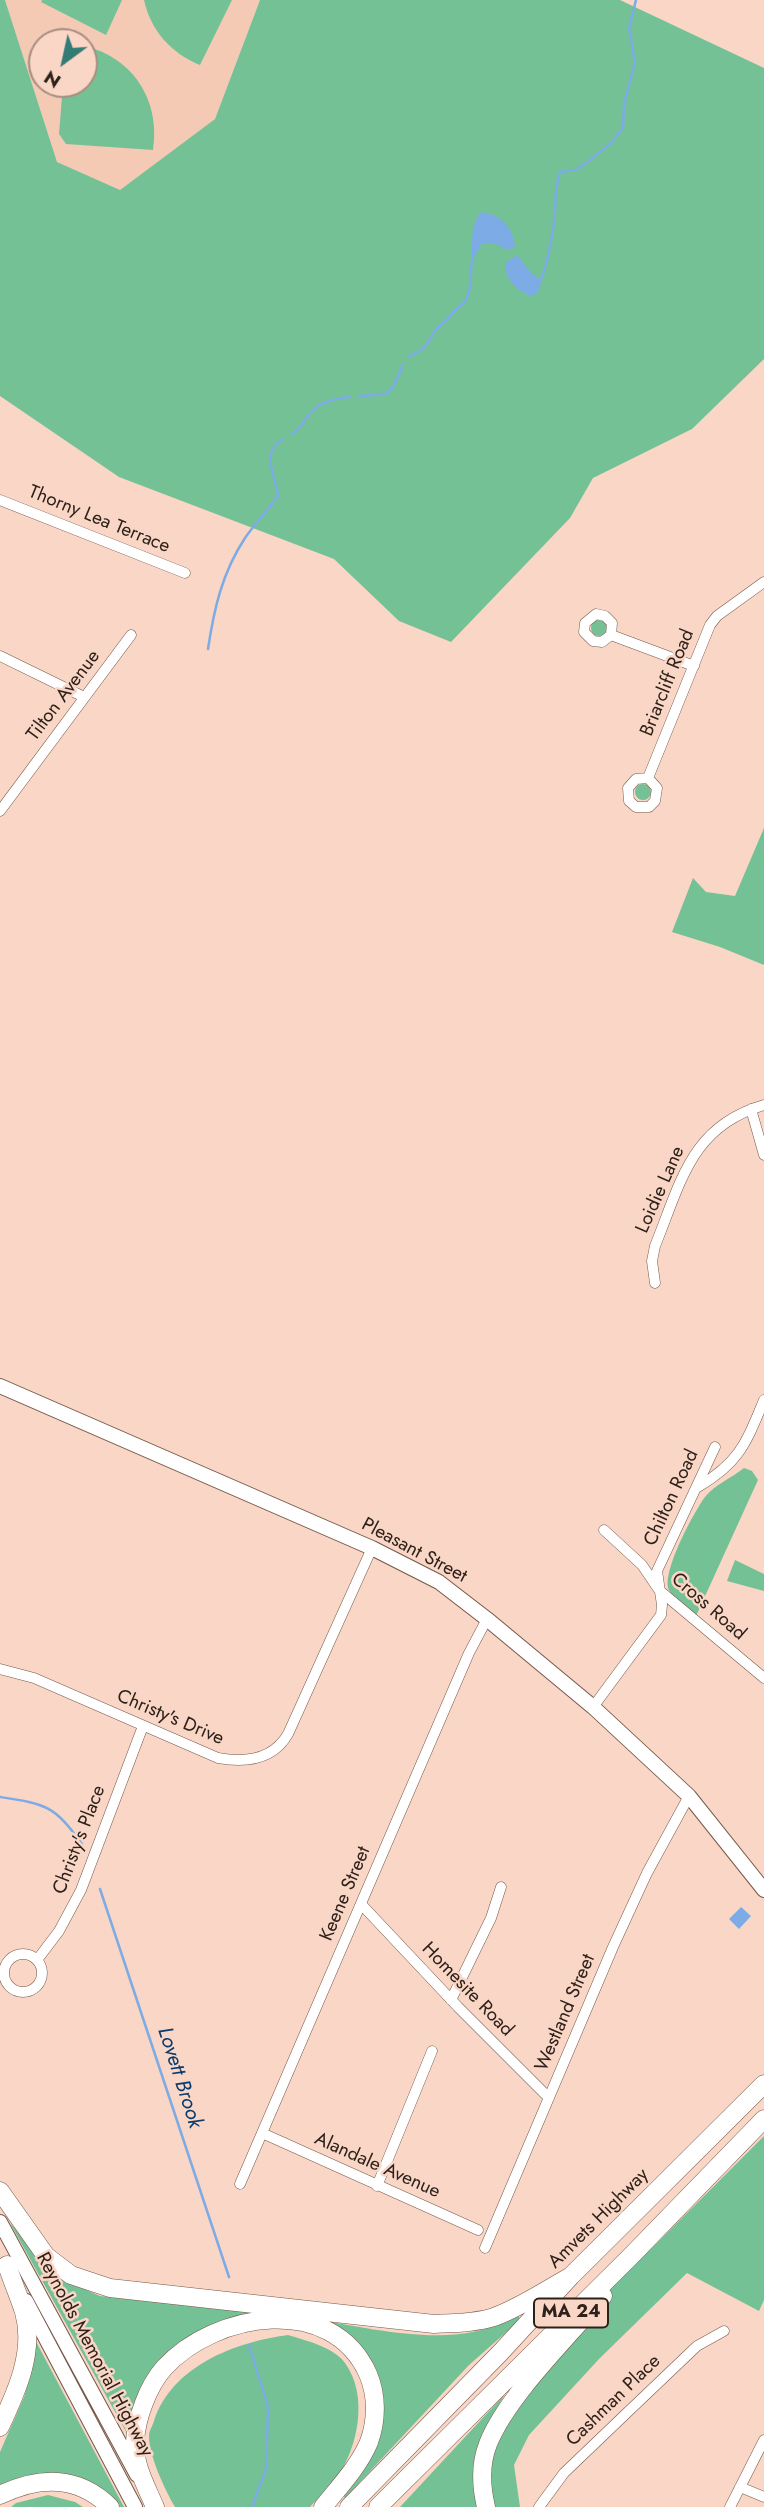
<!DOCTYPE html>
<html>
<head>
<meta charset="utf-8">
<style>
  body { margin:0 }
  #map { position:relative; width:764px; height:2507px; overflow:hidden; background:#f9d6c5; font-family:Jost,sans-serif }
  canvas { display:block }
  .north { position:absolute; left:28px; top:28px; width:70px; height:70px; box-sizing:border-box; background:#f9d6c5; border:2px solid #a78e81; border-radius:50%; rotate:213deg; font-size:19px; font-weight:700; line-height:28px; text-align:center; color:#2d211a }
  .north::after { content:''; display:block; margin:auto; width:24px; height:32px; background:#347b76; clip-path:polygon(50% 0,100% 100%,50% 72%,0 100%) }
</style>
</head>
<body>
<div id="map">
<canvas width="764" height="2507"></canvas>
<div class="north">N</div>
</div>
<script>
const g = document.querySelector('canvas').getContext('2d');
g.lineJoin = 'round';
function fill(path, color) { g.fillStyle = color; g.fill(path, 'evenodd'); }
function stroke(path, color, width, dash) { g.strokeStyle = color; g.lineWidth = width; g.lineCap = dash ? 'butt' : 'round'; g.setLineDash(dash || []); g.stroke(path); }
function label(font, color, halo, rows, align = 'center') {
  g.font = font + ' Jost,sans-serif'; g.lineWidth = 5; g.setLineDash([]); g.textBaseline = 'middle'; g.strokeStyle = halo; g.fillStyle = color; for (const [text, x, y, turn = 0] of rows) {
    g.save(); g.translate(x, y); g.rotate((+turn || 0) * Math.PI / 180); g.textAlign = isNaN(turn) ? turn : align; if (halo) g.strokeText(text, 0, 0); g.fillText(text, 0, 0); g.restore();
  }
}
const built = new Path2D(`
  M5 0H260L215 119 120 190 57 162ZM42 42H84V84H42Z`);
const green = new Path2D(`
  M0 0H5L57 162 120 190 215 119 260 0H620L764 68V359L692 429 593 478 570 518 451 642 399 621 334 559 119 477 0 396Z
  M42 0H122L106 35 41 2Z
  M144 0H232L200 65C171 53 151 31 144 0Z
  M84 46C133 57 161 101 153 150L66 144 59 134 63 84H84Z
  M591 628a8 8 0 1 1 16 0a8 8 0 1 1-16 0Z
  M635 792a8 8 0 1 1 16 0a8 8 0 1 1-16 0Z
  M764 828V965L720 947 672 932 693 878 706 892 735 896Z
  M744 1468 752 1471 758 1480 696 1616C687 1609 675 1601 669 1590 661 1573 694 1512 705 1497 714 1485 733 1477 744 1468Z
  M735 1560 764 1574V1591L727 1581Z
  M764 2136V2300L759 2311 687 2273 599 2359 529 2435 514 2465 520 2507H486L488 2444 611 2286 636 2264Z
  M10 2223 59 2278 100 2296 275 2314 221 2325 148 2378 132 2409 129 2437Z
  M518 2315 520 2320 469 2365 345 2498 342 2494C350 2478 382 2425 383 2412 388 2363 351 2339 314 2319 362 2327 429 2343 477 2331 491 2328 505 2320 518 2315Z
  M288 2335C305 2340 335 2348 345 2363 369 2396 358 2448 336 2479 329 2489 318 2498 310 2507H175C165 2490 149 2456 149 2436 149 2431 153 2425 154 2421 172 2366 235 2342 288 2335Z
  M33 2336 124 2507H115L81 2482 0 2488V2452L24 2397 31 2373Z
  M505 2394C480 2438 466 2454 477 2507H400Z
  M48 2495 75 2502 83 2507H11L16 2503Z`);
const water = new Path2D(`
  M481 212C501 215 513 226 515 247L507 250 496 244 482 243 472 262C472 246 470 224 481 212Z
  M517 255 532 274 541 280 540 288 534 296C519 294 504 279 505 263Z
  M741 1907 751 1916 739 1929 729 1919Z`);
const stream = new Path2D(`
  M539 282C547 271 554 226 555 211 556 198 555 185 560 172L575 170 582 166 611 143 623 128 624 104 635 62 629 28 636 0
  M409 357 424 348 435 331 466 300C472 290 470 273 472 261
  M359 396C393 393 389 398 403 365
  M292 434C302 428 304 420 311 412 320 402 337 398 350 397
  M208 649C214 609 222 573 245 538 255 523 269 510 278 495 275 474 260 452 283 439
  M0 1797C46 1804 54 1805 82 1844
  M100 1889 229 2277
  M249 2345 268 2407 266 2469 252 2507`);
const minor = new Path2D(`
  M0 500 185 573
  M611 635 612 623 605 616 596 614 585 623 584 632 593 641 602 642 611 635 694 666
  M0 656 84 697
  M648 778 657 788 655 801 649 807H636L629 801 628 788 636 779 648 778 710 625 717 616 764 582
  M0 811 131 635
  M751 1109 764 1155
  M655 1283 652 1261 655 1246C681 1182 691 1126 764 1105
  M698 1487C740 1462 746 1443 764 1400
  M604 1530 642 1565 659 1590 764 1678
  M0 1669 34 1678 218 1758C246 1763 273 1760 288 1734L372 1548
  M593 1707 661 1615 662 1605 657 1571 715 1447
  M361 1904 458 2007 549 2098
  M4 1973a19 19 0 1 1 38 0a19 19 0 1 1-38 0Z
  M37 1960 59 1931 81 1890 143 1726
  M451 2000 491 1918 501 1887
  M262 2133 478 2230
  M240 2184 469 1653 487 1619
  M377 2186 432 2051
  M485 2248 613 1947 647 1873 689 1796
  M740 2487 764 2497
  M539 2507 564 2473 633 2407 697 2346 724 2331
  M730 2507 764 2440`);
const secondary = new Path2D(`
  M0 1386 372 1548 439 1582 487 1619 593 1707 689 1796 764 1890
  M0 2222 137 2475
  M26 2301 135 2507`);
const motorway = new Path2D(`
  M0 2191 46 2256 71 2275 110 2288 434 2324C454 2323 475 2323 494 2317 521 2307 546 2290 571 2276
  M0 2427C17 2391 35 2351 24 2312 19 2296 12 2281 7 2265
  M0 2495C39 2476 78 2475 110 2507
  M155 2507C146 2486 134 2465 135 2442 136 2419 148 2386 164 2368 215 2312 332 2293 368 2374 377 2395 377 2420 369 2442 359 2466 339 2487 323 2507
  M349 2507 500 2353 571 2276 764 2084
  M378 2507 630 2257 764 2119
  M486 2507C481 2486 480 2464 488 2444 507 2396 569 2336 603 2296`);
const shields = [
  [571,2313,74]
];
const shieldNames = [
  ["MA 24",571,2313]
];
const streetNames = [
  ["Thorny Lea Terrace",99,520,22],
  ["Briarcliff Road",668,683,-68],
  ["Tilton Avenue",64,696,-53],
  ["Loidie Lane",661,1190,-66],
  ["Chilton Road",672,1498,-65],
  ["Pleasant Street",414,1551,28],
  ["Cross Road",708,1607,41],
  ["Christy's Drive",170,1718,23],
  ["Christy's Place",80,1840,-69],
  ["Keene Street",346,1894,-67],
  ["Homesite Road",467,1990,46],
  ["Westland Street",566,2013,-67],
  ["Alandale Avenue",377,2166,24],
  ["Amvets Highway",599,2219,-45],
  ["Reynolds Memorial Highway",94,2355,62],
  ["Cashman Place",614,2401,-44]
];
const waterNames = [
  ["Lovett Brook",179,2078,72]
];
fill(built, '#f4cab5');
fill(green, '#75c196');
fill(water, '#7cabe5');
stroke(stream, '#7cabe5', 2.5);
stroke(minor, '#765849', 11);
stroke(secondary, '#765849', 16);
stroke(motorway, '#765849', 19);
stroke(minor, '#fff', 10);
stroke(secondary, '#fff', 14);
stroke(motorway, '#fff', 18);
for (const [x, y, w] of shields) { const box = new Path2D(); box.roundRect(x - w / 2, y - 14.5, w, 29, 5); g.fillStyle = '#f9d6c5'; g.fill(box); stroke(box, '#2d211a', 2); }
label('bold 18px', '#2d211a', null, shieldNames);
label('19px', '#2d211a', '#f9d6c5', streetNames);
label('italic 21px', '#0a3b6f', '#f9d6c5', waterNames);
</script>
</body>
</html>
